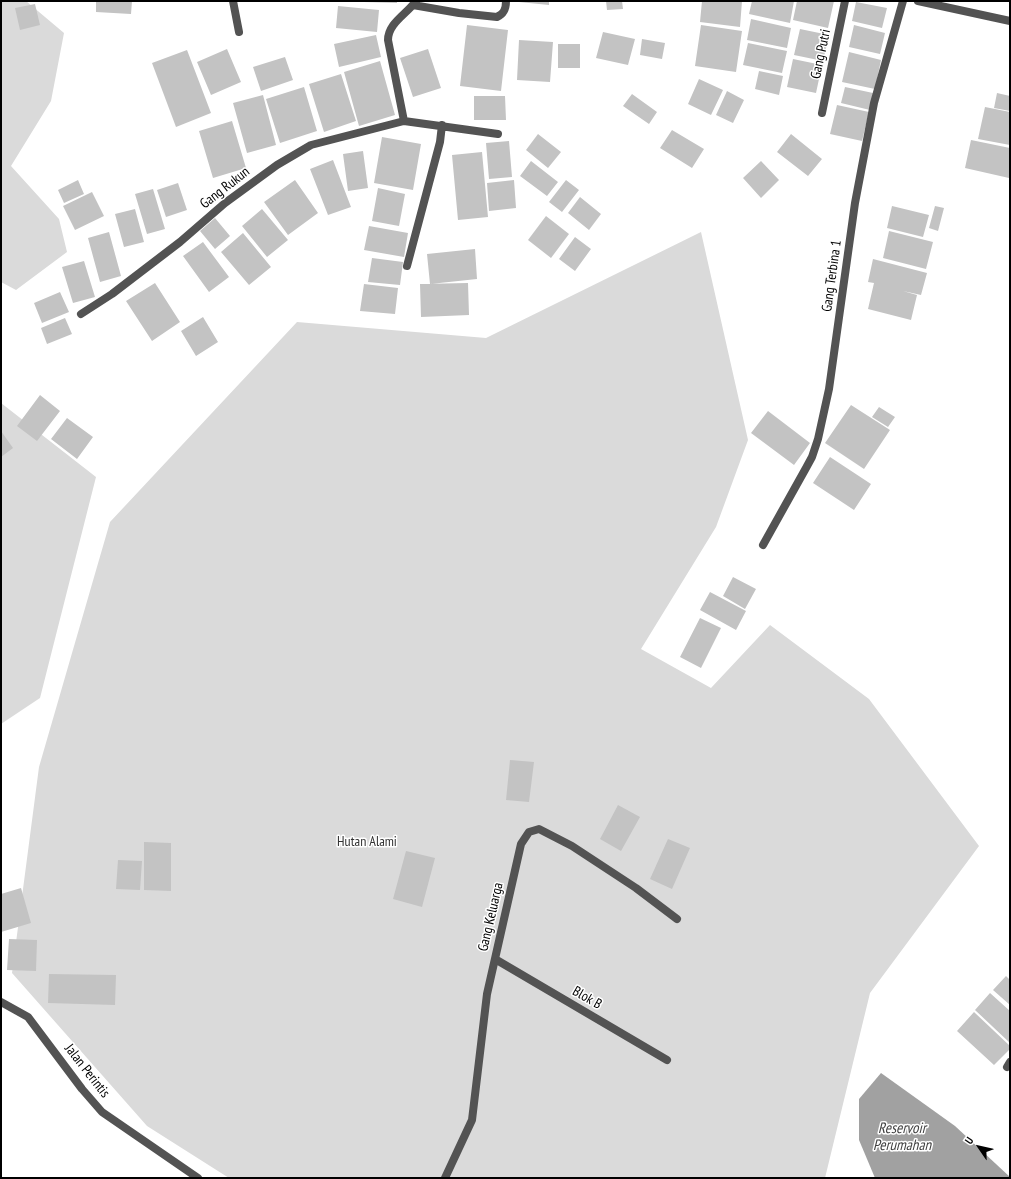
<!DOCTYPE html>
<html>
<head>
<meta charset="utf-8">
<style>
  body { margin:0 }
  #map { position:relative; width:1011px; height:1179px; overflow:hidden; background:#fff; font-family:"PT Sans Narrow",sans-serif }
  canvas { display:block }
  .frame { position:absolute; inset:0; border:2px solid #000; pointer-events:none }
  .north { position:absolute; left:959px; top:1127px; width:40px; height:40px; -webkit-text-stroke:3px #fff; paint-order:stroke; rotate:304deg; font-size:11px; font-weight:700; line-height:16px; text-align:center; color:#000 }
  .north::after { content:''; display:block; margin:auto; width:14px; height:18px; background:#000; clip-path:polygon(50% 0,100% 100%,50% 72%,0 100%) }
</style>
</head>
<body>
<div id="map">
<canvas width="1011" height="1179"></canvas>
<div class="frame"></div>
<div class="north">U</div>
</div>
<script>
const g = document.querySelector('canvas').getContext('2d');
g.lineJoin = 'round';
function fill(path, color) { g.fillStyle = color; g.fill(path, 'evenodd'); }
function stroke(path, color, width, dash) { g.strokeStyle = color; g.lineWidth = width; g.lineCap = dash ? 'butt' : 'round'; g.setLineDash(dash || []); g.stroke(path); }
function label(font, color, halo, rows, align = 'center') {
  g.font = font + ' "PT Sans Narrow",sans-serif'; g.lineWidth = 3; g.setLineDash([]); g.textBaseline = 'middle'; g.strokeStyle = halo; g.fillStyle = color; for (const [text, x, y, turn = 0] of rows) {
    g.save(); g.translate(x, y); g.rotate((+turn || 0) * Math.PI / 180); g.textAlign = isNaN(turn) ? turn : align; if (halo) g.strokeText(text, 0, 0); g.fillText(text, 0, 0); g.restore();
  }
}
const green = new Path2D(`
  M1 1H26L64 33 51 101 11 166 59 219 67 252 16 290 1 282Z
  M701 232 748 440 716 527 641 649 711 688 770 625 869 699 979 846 870 993 825 1178H229L147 1126 12 973 39 767 110 522 297 322 486 338Z
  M1 403 96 477 40 698 1 724Z`);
const water = new Path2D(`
  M881 1073 955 1126 1010 1177V1178H875L859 1140V1099Z`);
const building = new Path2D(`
  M96 1H132L131 14 96 12Z
  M364 1H397V3L364 2Z
  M519 1H549V5L519 2Z
  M606 1H622L623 9 607 10Z
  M702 1H742L740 27 700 22Z
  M752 1H794L790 23 749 14Z
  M797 1H834L828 28 793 20Z
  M856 2 887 8 882 28 852 21Z
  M35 4 40 25 20 30 15 8Z
  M338 6 379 10 377 32 336 28Z
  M751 19 791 28 787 48 747 40Z
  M467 25 508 30 501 91 460 86Z
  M701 25 742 31 736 72 695 66Z
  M854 25 885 33 880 54 849 47Z
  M800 29 829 35 823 61 794 55Z
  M603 32 635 39 628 65 596 58Z
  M376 35 381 57 339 67 334 44Z
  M642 39 665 43 662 59 640 55Z
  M519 40 553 42 550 82 517 80Z
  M748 43 787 51 782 73 743 65Z
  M558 44H580V68H558Z
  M227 49 241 82 211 95 197 62Z
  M428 49 441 88 413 97 400 58Z
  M187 50 211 113 176 127 152 63Z
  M849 52 881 60 875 89 842 82Z
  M285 57 293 80 261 91 253 67Z
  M793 59 822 65 816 93 787 87Z
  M380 61 395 115 359 126 344 72Z
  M759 71 783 76 779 95 755 89Z
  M341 74 356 121 324 132 309 84Z
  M699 79 723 90 711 115 688 104Z
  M304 87 317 131 280 143 266 99Z
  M845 87 873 93 870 110 841 103Z
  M727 91 744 100 733 123 716 115Z
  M997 93 1010 96V111L994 108Z
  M632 94 657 112 649 124 623 106Z
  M263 95 276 145 247 153 233 103Z
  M474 96H505L506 120H474Z
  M837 105 869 112 862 141 830 134Z
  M985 107 1010 112V145L978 139Z
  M232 121 246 168 213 178 199 131Z
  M672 130 704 149 692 168 660 148Z
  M538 134 561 152 548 168 526 150Z
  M791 134 822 159 808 176 777 152Z
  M382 137 421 144 413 190 374 183Z
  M971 140 1010 148 1009 178 965 168Z
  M509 141 512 177 489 179 486 143Z
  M363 151 368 188 348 191 343 154Z
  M482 152 488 217 458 220 452 155Z
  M333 160 351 207 328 215 310 169Z
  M531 161 558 182 547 196 520 176Z
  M761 161 779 180 761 198 743 178Z
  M78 180 84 194 64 203 58 190Z
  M295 180 318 213 288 235 264 202Z
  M514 180 516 208 489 211 487 183Z
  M566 180 579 190 562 212 549 202Z
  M178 183 187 210 166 217 157 190Z
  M378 188 405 194 399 226 372 221Z
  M153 189 165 229 147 234 135 194Z
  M92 192 104 216 75 230 63 206Z
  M580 197 601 214 589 230 568 213Z
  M892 206 929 215 923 237 887 228Z
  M935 206 944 208 938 231 929 228Z
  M135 209 144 242 124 247 115 214Z
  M262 209 288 240 267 257 242 226Z
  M546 216 569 234 551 258 528 240Z
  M215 218 230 236 215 249 200 231Z
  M369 226 408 233 404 257 364 250Z
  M889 231 933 242 926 269 883 258Z
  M109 232 121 276 100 282 88 238Z
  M243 233 271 267 249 285 221 252Z
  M575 237 591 249 575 271 559 259Z
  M203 242 229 277 209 292 183 256Z
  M475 249 477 279 430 284 427 254Z
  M372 258 403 262 400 285 368 282Z
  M873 259 927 273 921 295 903 291 917 295 911 320 868 309 874 283 868 282Z
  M84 261 95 297 73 303 62 267Z
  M155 283 180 322 152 341 126 301Z
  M468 283 469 315 421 317 420 284Z
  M364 284 398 288 395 314 360 311Z
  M60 292 69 312 42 323 34 303Z
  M203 317 218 342 196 356 181 331Z
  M65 318 72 334 47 344 41 328Z
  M40 395 60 411 37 441 17 426Z
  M851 405 890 430 864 469 825 443Z
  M879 407 895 417 888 427 872 417Z
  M768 411 810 443 794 465 751 433Z
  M67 418 93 437 77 459 51 439Z
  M1 431 13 448 1 457Z
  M830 457 871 484 854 510 813 483Z
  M733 577 756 589 745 609 723 596Z
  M710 592 746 611 736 630 700 610Z
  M700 618 721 628 701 668 680 657Z
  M510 760 534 762 529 802 506 800Z
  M618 805 640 817 621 851 600 839Z
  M668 839 690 848 672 889 650 879Z
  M144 842 171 843V891L144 890Z
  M406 851 435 858 422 907 393 899Z
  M118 860 142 861 140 890 116 889Z
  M21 888 31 923 1 932V894Z
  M9 939 37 940 36 971 7 970Z
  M49 974 116 975 115 1005 48 1003Z
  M1006 976 1010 980V1005L993 990Z
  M990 993 1010 1011V1043L975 1010Z
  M974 1012 1010 1046V1049L994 1065 957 1031Z`);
const minor = new Path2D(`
  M233 1 239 32
  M413 5 459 13 497 17C504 14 506 9 506 1
  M822 113 845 1
  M404 121 498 134
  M407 266 440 142 442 125
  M81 314 112 294 180 242 225 203 277 165 311 145 404 121 388 40C388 23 407 14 416 1
  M763 545 806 468 812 457 818 439 829 389 855 203 874 103 903 1
  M495 959 667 1060
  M1 1002 28 1017 82 1089 102 1112 198 1178
  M1007 1067 1010 1062
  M445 1178 472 1120 487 994 521 844 529 832 539 829 572 846 636 888 677 919`);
const tertiary = new Path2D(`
  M918 1 1010 21`);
const streetNames = [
  ["Gang Putri",821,54,-78],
  ["Gang Rukun",225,188,-38],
  ["Gang Terbina 1",832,276,-82],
  ["Gang Keluarga",491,917,-77],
  ["Blok B",587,998,30],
  ["Jalan Perintis",87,1071,52]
];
const parkNames = [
  ["Hutan Alami",367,842]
];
const waterNames = [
  ["Reservoir",902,1129],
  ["Perumahan",902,1146]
];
fill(green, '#dadada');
fill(water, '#a1a1a1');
fill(building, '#c3c3c3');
stroke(minor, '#535353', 8);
stroke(tertiary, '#535353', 8);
label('14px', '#000', '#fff', streetNames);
label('14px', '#313131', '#fff', parkNames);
label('italic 15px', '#424242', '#fff', waterNames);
</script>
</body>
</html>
